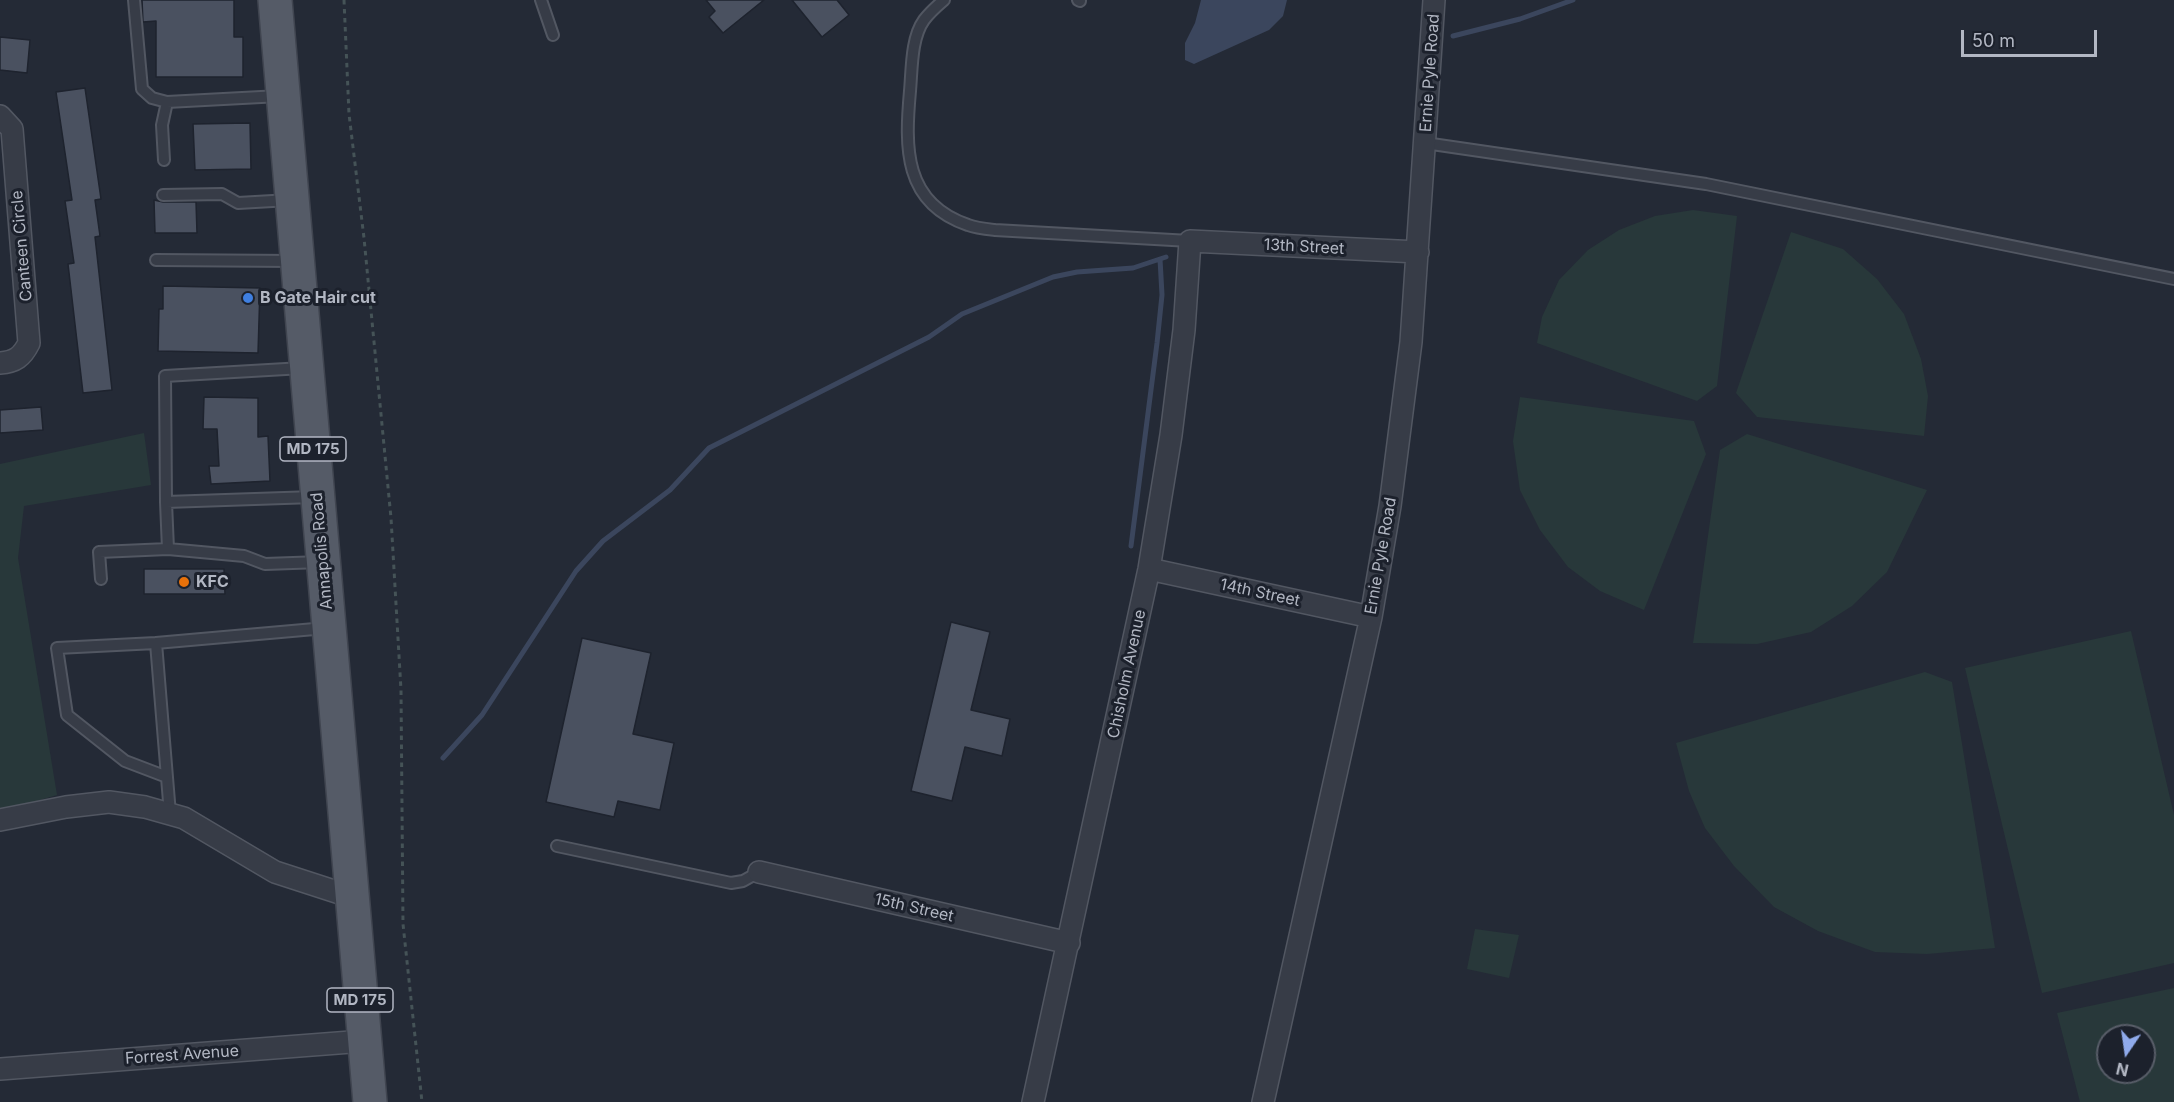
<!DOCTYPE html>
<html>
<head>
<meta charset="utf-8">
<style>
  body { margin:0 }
  #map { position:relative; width:2174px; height:1102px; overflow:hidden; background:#242a36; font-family:Inter,sans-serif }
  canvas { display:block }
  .north { position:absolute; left:2096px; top:1024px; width:60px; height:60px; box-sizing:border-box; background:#1c212c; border:2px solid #585d68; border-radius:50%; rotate:193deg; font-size:16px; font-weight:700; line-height:24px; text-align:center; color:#b2b7c3 }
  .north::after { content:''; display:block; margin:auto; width:21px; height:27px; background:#8faaeb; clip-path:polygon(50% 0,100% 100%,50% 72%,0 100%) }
  .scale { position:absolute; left:1961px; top:30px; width:136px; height:27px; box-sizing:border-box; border:3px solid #b2b7c3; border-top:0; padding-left:8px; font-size:18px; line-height:21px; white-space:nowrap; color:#b2b7c3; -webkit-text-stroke:4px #1c212c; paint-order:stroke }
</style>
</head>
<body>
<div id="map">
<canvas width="2174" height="1102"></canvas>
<div class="north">N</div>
<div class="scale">50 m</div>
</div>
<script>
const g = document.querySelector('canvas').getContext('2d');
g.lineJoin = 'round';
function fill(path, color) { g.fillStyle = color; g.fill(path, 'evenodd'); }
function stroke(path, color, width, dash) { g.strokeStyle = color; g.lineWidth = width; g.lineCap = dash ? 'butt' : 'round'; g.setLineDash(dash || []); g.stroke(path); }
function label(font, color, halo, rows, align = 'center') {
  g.font = font + ' Inter,sans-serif'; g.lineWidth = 6; g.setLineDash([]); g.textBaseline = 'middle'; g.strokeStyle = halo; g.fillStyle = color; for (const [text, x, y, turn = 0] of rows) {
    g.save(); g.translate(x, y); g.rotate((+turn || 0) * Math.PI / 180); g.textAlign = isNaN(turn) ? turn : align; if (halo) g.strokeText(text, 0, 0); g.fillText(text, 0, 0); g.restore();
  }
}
const green = new Path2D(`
  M1693 210 1737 216 1717 386 1697 401 1537 343 1542 317 1559 280 1588 250 1619 230 1655 216Z
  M1791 232 1843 249 1877 279 1904 314 1921 359 1928 396 1924 436 1757 417 1736 393Z
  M1520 397 1694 421 1706 454 1644 610 1600 591 1568 567 1540 530 1520 490 1513 441Z
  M144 433 151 485 24 506 18 558 57 795 0 812V464Z
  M1747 434 1927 490 1887 572 1852 606 1811 632 1757 644 1693 643 1720 450Z
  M2131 631 2174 815V963L2042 993 1965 668Z
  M1925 672 1952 682 1995 948 1927 954 1875 952 1818 931 1774 907 1734 866 1705 828 1689 791 1676 743Z
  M1475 929 1519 935 1509 978 1467 969Z
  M2174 988V1102H2080L2057 1013ZM2108 1036H2144V1072H2108Z`);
const water = new Path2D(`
  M1201 0H1287L1283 16 1269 30 1194 64 1185 60V43L1195 23Z`);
const stream = new Path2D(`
  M1453 36 1520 19 1573 0
  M1131 546 1157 343 1162 295 1160 259
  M443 758 482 715 576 571 603 541 670 490 709 448 929 337 962 314 1053 277 1077 272 1133 268 1166 257`);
const building = new Path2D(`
  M142 0H234V37H243V77H156V21L143 22Z
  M706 0H764L723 33 709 17 715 11Z
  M792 0H837L849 15 822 37Z
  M0 37 30 40 27 73 0 70Z
  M85 88 101 199 95 200 100 236 95 237 112 390 83 393 68 264 74 263 65 201 72 200 56 92Z
  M250 123 251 169 195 170 193 124Z
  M154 200 163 202H196L197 233H155Z
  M163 286 260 288 258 353 158 351 159 309H163Z
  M204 397 258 398V437L268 436 270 481 211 484 209 466H219L217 429H203Z
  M41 407 43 430 0 433V410Z
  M144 569H224L225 594H144Z
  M951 622 990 632 971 710 1010 719 1002 756 965 747 952 801 911 791Z
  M582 638 651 653 633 734 674 743 660 810 618 801 614 817 546 802Z`);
const path = new Path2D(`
  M344 0 349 114 364 238 391 518 401 690 403 924 422 1102`);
const lane = new Path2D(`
  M134 0 142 89 152 98 167 102
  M541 0 553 35
  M944 0C937 6 930 12 924 20 911 38 912 69 910 91 905 147 903 203 968 225 976 228 986 229 995 230L1190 241
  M1078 0 1080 1
  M1425 143 1706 184 2174 279
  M164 160 162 125 167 102 280 96
  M163 195 222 194 238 203 290 200
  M156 260 294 261
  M314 497 166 502 168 549 244 556 265 564 321 562
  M166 502 165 376 303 368
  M101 579 99 552 168 549
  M156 643 57 648 67 715 125 761 167 777
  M170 814 156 643 326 628
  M557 846 731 883 743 881 759 872`);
const street = new Path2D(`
  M0 116 12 129 29 343C22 357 15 362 0 363
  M1149 569 1371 617
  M0 820 66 807 109 802 145 807 184 818 275 872 352 897
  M759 872 1069 943
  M0 1069 364 1041
  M1033 1102 1149 569 1171 435 1184 330 1190 241 1418 252
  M1263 1102 1371 617 1390 506 1411 342 1434 0`);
const primary = new Path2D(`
  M275 0 370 1102`);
const markers = [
  [248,298,6,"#3f7fe0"],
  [184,582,6,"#e8710a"]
];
const shields = [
  [313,449,66],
  [360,1000,66]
];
const shieldNames = [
  ["MD 175",313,449],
  ["MD 175",360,1000]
];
const streetNames = [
  ["Ernie Pyle Road",1430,73,-86],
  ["Canteen Circle",22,246,-95],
  ["13th Street",1304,247,3],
  ["Annapolis Road",322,551,-95],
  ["Ernie Pyle Road",1381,556,-80],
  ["14th Street",1260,593,12],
  ["Chisholm Avenue",1127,674,-78],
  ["15th Street",914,908,13],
  ["Forrest Avenue",182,1055,-4]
];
const poiNames = [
  ["B Gate Hair cut",260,298],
  ["KFC",196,582]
];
fill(green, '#28383a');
fill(water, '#3b465d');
stroke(stream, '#3b465d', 5);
fill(building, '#4a5160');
stroke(building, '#1e232e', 1.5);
stroke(lane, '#525762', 14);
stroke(street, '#525762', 24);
stroke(primary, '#404550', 36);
stroke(path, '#455357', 3, [4.5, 4.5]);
stroke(lane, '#373c47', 10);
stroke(street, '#373c47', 21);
stroke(primary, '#555b67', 33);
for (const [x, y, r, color] of markers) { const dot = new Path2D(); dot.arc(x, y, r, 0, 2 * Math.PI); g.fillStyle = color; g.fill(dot); stroke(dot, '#1c212c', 2); }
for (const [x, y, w] of shields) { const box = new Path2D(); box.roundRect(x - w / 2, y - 12, w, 24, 4.5); g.fillStyle = '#1c212c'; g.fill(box); stroke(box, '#b2b7c3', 1.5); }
label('bold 15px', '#b2b7c3', null, shieldNames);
label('16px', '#b2b7c3', '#1c212c', streetNames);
label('bold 16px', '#b2b7c3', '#1c212c', poiNames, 'left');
</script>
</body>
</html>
